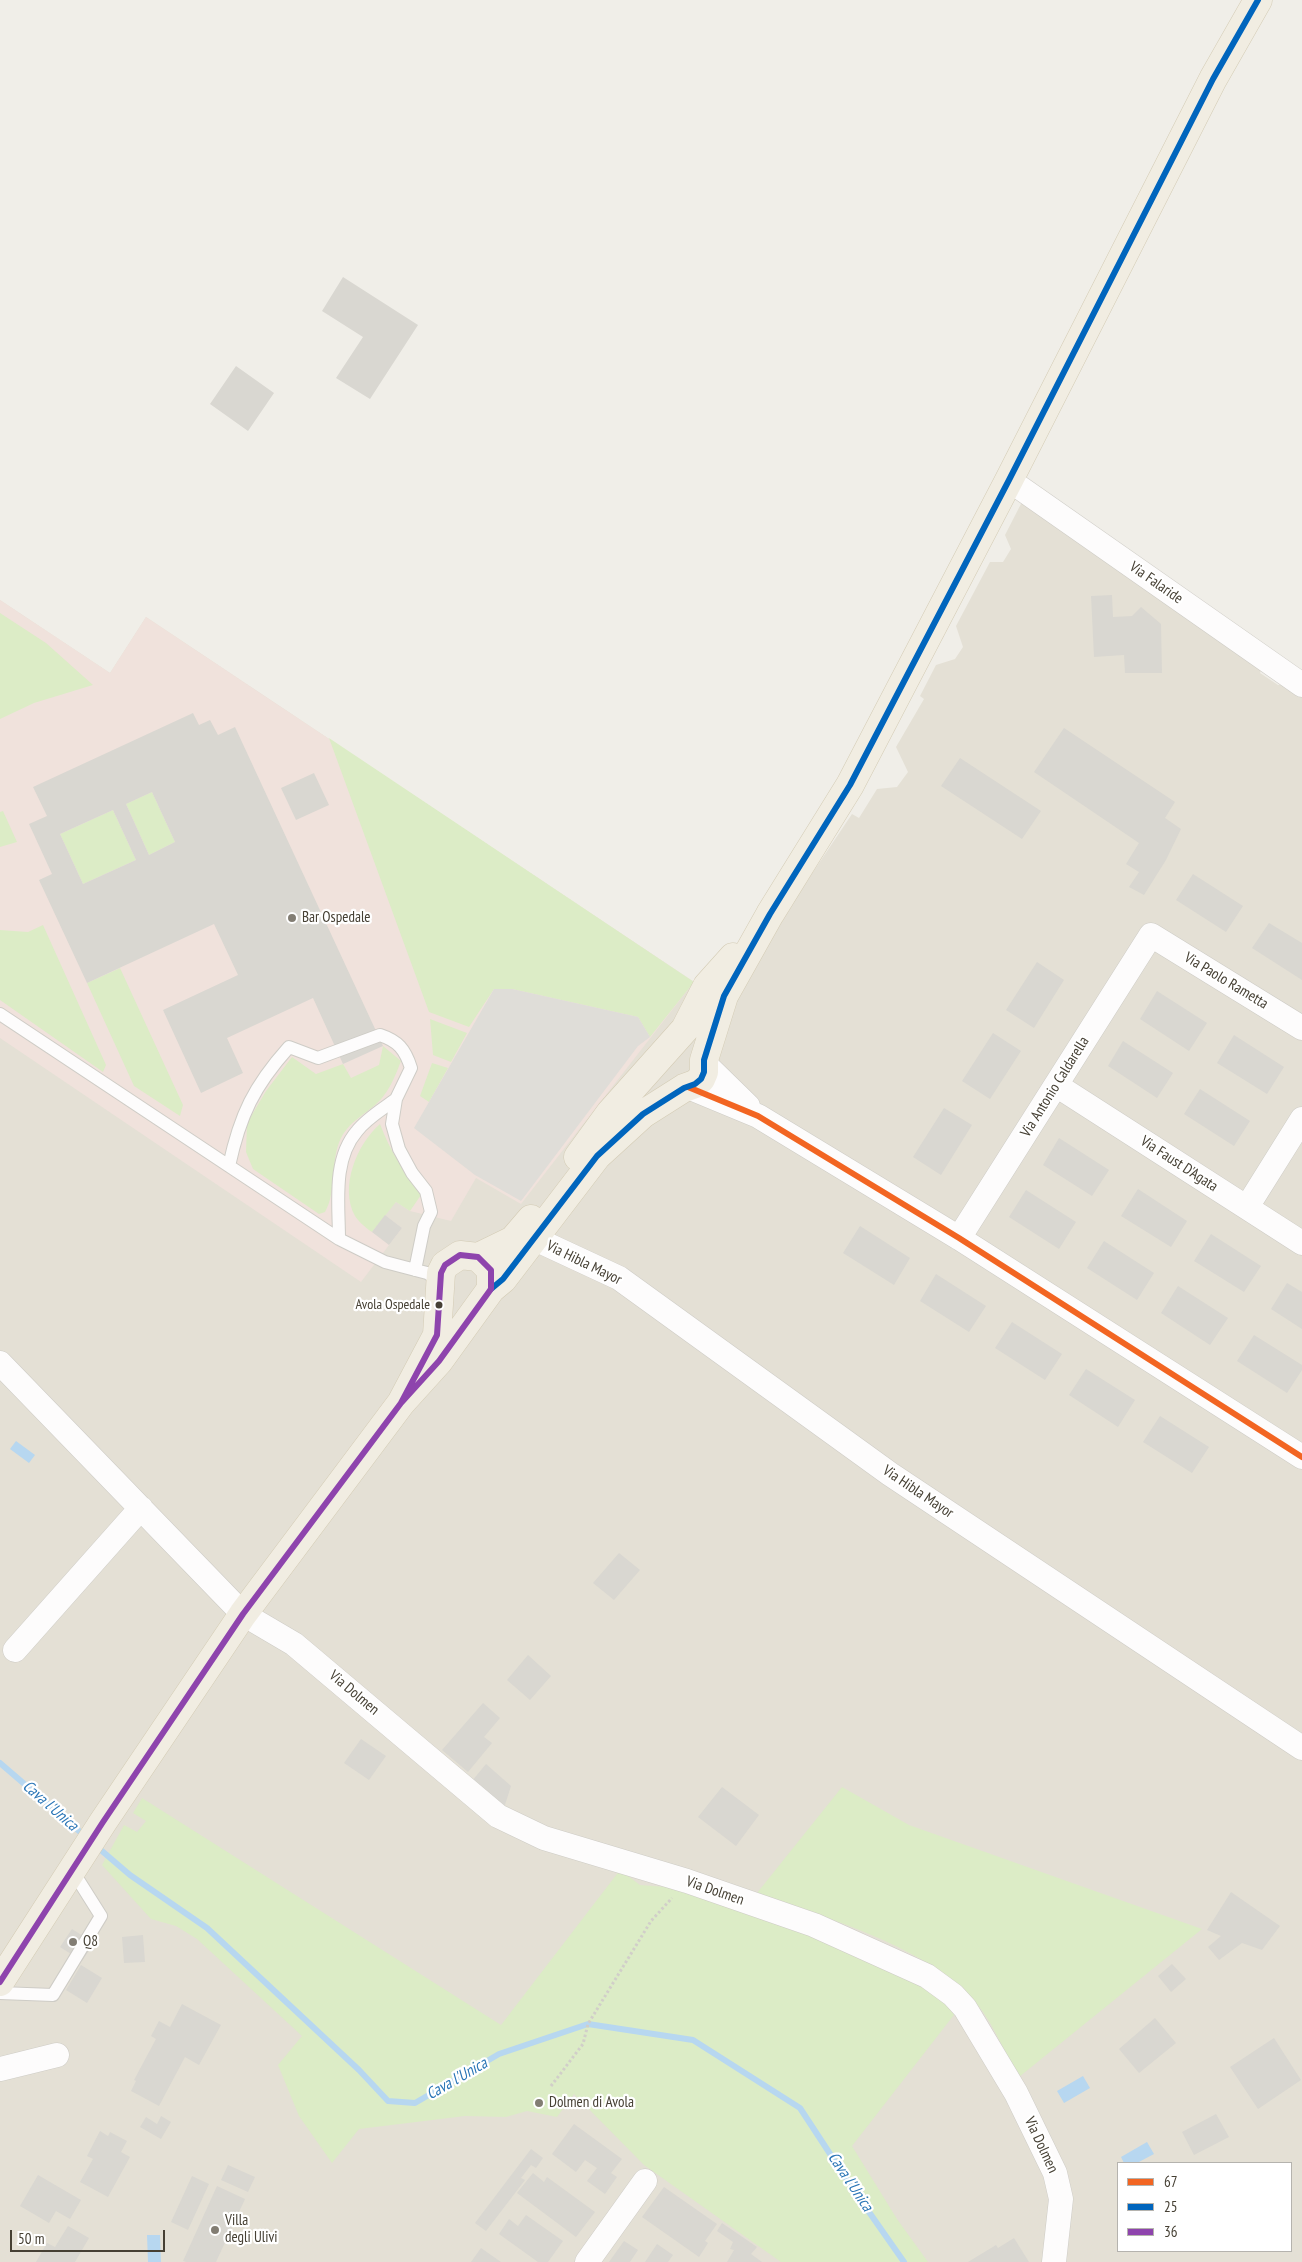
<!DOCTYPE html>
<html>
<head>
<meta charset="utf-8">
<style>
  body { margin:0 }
  #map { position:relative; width:1302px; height:2262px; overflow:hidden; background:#f0eee8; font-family:"PT Sans Narrow",sans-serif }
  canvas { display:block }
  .legend { position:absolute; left:1117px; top:2162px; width:175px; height:90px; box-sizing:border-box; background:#fff; border:1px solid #b5b3ae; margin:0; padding:6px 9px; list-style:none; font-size:15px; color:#464034 }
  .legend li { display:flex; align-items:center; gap:10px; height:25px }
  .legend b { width:25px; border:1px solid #b5b3ae }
  .scale { position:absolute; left:10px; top:2230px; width:155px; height:22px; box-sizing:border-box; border:2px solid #464034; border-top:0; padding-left:6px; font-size:15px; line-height:18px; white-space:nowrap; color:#464034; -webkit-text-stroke:4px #fff; paint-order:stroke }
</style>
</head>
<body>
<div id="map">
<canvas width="1302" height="2262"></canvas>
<ul class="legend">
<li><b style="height:6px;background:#f26522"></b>67</li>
<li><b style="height:6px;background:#0065bd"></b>25</li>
<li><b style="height:6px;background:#8e44ad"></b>36</li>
</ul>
<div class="scale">50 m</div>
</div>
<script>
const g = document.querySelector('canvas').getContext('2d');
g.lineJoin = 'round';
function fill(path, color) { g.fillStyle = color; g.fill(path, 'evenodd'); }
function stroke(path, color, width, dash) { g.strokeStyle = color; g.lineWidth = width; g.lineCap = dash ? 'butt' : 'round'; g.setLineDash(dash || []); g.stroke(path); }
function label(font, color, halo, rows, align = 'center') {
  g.font = font + ' "PT Sans Narrow",sans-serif'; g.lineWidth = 4.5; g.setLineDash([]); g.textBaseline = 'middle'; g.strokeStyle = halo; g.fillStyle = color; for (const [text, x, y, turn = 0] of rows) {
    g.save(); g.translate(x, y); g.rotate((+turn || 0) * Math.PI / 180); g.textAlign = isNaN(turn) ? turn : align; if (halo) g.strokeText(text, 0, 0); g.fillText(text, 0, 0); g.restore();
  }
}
const residential = new Path2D(`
  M1023 500 1263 665 1260 673 1278 685 1286 684 1302 696V2262H0V600L110 673 146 617 694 982 762 948 852 814 859 818 877 789 897 787 908 772 896 747 924 699 920 696 936 665 955 659 963 647 956 626 990 562H1003L1011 549 1005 535ZM1118 2163H1291V2251H1118Z`);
const medical = new Path2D(`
  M0 600 110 673 146 617 694 982 521 1204 476 1178 451 1221 410 1211 396 1202 385 1215 402 1228 361 1282 0 1038Z`);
const green = new Path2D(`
  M0 613 46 643 93 685 34 703 0 719Z
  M329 738 694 982 650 1037 638 1017 512 989H494L469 1027 429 1012Z
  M152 792 175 842 149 855 126 804Z
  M113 810 136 860 83 884 60 834Z
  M3 811 17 842 0 847V812Z
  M43 925 106 1065 103 1072 0 1000V930L28 932Z
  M120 968 183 1105 180 1116 134 1086 87 983Z
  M430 1019 467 1033 451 1062 433 1055Z
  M383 1046 401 1061C396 1074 391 1087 382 1098 369 1113 351 1119 341 1138 330 1160 337 1192 325 1212L319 1214 253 1169 246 1152 247 1123 266 1091 292 1057 316 1074 343 1064 351 1078 379 1065Z
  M432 1063 448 1068 429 1102 420 1096Z
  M380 1124C390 1151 404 1172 421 1195L410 1211 396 1202 372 1232C366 1228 359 1222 355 1216 339 1187 357 1144 380 1124Z
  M842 1787 909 1825 1202 1929 1019 2077C1004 2053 995 2026 977 2004 930 1947 825 1918 757 1893Z
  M142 1798 501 2025 620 1870 640 1885 666 1887 694 1894 752 1912 920 1978 957 2011 852 2146 897 2219 928 2262H781L644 2165 574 2094 557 2117 527 2111 506 2117 465 2116 359 2129 332 2163 299 2116 278 2065 302 2036 197 1939 176 1926 151 1919 102 1865 124 1825 137 1832 146 1821 133 1813Z`);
const parking = new Path2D(`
  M494 989H512L638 1017 650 1037 638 1046 521 1201 475 1175 414 1128Z`);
const water = new Path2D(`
  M16 1441 35 1455 29 1463 10 1449Z
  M1083 2076 1090 2088 1064 2103 1057 2091Z
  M1147 2142 1154 2154 1137 2163H1124L1121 2157Z
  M147 2235H160L161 2262H148Z`);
const stream = new Path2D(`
  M0 1763 86 1837
  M95 1845 130 1875 207 1928 359 2070 388 2101 415 2103 499 2054 588 2024 693 2040 800 2108 855 2192 904 2262`);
const building = new Path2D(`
  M343 277 418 325 370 399 336 378 363 337 322 311Z
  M236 366 274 393 248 431 210 404Z
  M1112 595 1113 617 1132 616 1141 607 1161 624 1162 673H1125L1124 655 1094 657 1091 596Z
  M193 713 199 725 210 720 218 735 235 727 383 1046 343 1064 313 998 227 1038 243 1073 201 1093 163 1010 238 975 214 924 87 983 39 880 52 874 29 824 47 816 33 787ZM152 792 175 842 149 855 126 804ZM113 810 136 860 83 884 60 834Z
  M1064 728 1175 802 1165 818 1181 829 1166 860 1144 895 1129 887 1139 872 1126 864 1139 843 1034 772Z
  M960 758 1041 811 1022 839 941 786Z
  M314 773 329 805 296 820 281 788Z
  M1193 874 1243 906 1226 932 1176 900Z
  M1269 923 1302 943V980L1252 948Z
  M1037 962 1064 980 1034 1028 1006 1010Z
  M1157 991 1207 1023 1189 1051 1140 1019Z
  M993 1033 1021 1051 990 1099 962 1081Z
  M1234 1035 1284 1067 1267 1094 1217 1063Z
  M1123 1041 1173 1073 1157 1098 1108 1066Z
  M1200 1089 1250 1121 1234 1146 1184 1114Z
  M944 1108 972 1125 941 1175 913 1157Z
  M1059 1138 1109 1170 1092 1196 1043 1165Z
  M1138 1189 1187 1221 1171 1247 1121 1216Z
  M1026 1190 1076 1222 1059 1249 1009 1217Z
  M385 1215 402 1228 389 1245 372 1232Z
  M860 1226 910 1258 894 1285 843 1253Z
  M1211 1234 1261 1266 1244 1292 1194 1261Z
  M1104 1241 1154 1273 1137 1300 1087 1268Z
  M936 1274 986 1306 969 1332 920 1301Z
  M1287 1283 1302 1292V1329L1271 1309Z
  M1178 1286 1228 1318 1210 1345 1161 1313Z
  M1012 1322 1062 1354 1045 1380 995 1348Z
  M1254 1335 1302 1365V1370L1287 1393 1237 1361Z
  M1086 1369 1135 1400 1118 1427 1069 1395Z
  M1160 1416 1209 1447 1192 1473 1143 1442Z
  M619 1553 640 1570 614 1600 593 1583Z
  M528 1655 551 1676 530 1700 507 1680Z
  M483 1703 500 1718 484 1737 492 1743 468 1772 442 1750Z
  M361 1739 386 1756 369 1780 344 1763Z
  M486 1764 511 1786 504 1808 472 1781Z
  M722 1787 759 1815 736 1846 698 1817Z
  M1231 1892 1280 1926 1262 1950 1242 1943 1219 1960 1208 1947 1221 1936 1207 1930Z
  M72 1929 94 1943 82 1961 60 1947Z
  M143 1935 145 1962 124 1963 122 1937Z
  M1172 1964 1186 1979 1171 1992 1158 1976Z
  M81 1965 102 1978 87 2003 66 1990Z
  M182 2004 221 2025 199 2065 185 2057 159 2106 131 2091 136 2081 134 2080 156 2039 151 2036 159 2021 170 2027Z
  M1155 2018 1176 2043 1139 2073 1119 2049Z
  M1274 2038 1301 2080 1258 2109 1230 2067Z
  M1216 2114 1229 2137 1194 2155 1182 2132Z
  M161 2116 171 2122 161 2139 140 2127 146 2117 157 2124Z
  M574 2124 622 2159 611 2173 617 2177 605 2194 587 2181 597 2168 585 2160 576 2172 552 2154Z
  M100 2131 108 2136 110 2132 127 2141 121 2152 130 2157 108 2197 80 2182 93 2159 87 2156Z
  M531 2149 543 2158 536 2168 531 2165 521 2178 525 2180 486 2231 475 2223Z
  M228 2165 255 2177 248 2192 221 2180Z
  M533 2173 544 2182 547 2177 595 2212 576 2237 517 2193Z
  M38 2175 81 2200 70 2219 56 2211 49 2223 20 2206Z
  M192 2176 209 2184 188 2230 171 2222Z
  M217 2186 245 2199 216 2262H186L183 2261Z
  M664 2187 717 2224 705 2241 708 2243 699 2257 642 2217Z
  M526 2215 563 2241 548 2262H538L499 2234 509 2219 518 2226Z
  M722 2223 757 2247 751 2254 762 2262H727L734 2250 730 2249 733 2242 717 2231Z
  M68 2226 89 2238 75 2262H36L47 2243 55 2247Z
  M1014 2238 1029 2262H968L996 2245 998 2248Z
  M624 2241 638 2250 630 2262H609Z
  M657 2244 673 2255 668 2262H645Z
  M481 2248 501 2262H471Z`);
const path = new Path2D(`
  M551 2086 583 2044 588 2024 651 1921 672 1898`);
const service = new Path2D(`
  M0 1014 339 1239 385 1262 427 1273 440 1281
  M229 1166C240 1115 254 1086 289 1047L318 1058 380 1035C398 1041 405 1049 411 1068L396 1099 392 1124 399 1149 412 1173 426 1191 431 1212 424 1226 415 1270
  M339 1239C339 1204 332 1160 357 1131 367 1118 383 1109 396 1099
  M0 1993 53 1995 101 1916 72 1870`);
const minor = new Path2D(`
  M1009 480 1302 685
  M705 1064 748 1106
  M1056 1085 1302 1243
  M688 1087 758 1116 959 1238 1302 1457
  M1247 1207 1302 1119
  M533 1238 619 1278 890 1474 1302 1748
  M959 1238 1151 935 1302 1028
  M0 1363 243 1614 294 1644 498 1816 544 1838 687 1881 814 1925 927 1976 953 1995 965 2008 1016 2093 1055 2173 1061 2199 1054 2262
  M15 1650 141 1508
  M0 2069 57 2055
  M587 2262 645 2181`);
const primary = new Path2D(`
  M578 1157 610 1113 685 1029 707 986 733 957
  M478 1257 513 1240 531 1219
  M491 1289 503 1279 597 1156 643 1114 684 1088 695 1084 701 1079 704 1072V1060L724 996 770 914 850 785 1009 480 1213 79 1258 0
  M0 1982 103 1822 243 1614 401 1403 439 1361 491 1289V1270L478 1257 460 1255 445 1265 441 1273 437 1335 401 1403`);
const bus1 = new Path2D(`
  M688 1087 758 1116 959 1238 1302 1457`);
const bus2 = new Path2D(`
  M491 1289 503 1279 597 1156 643 1114 684 1088 695 1084 701 1079 704 1072V1060L724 996 770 914 850 785 1009 480 1213 79 1258 0`);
const bus3 = new Path2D(`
  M0 1982 103 1822 243 1614 401 1403 439 1361 491 1289V1270L478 1257 460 1255 445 1265 441 1273 437 1335 401 1403`);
const markers = [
  [292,918,5,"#827d73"],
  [439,1305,4.5,"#464034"],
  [73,1942,5,"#827d73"],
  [539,2103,5,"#827d73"],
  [215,2230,5,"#827d73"]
];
const busNames = [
  ["Avola Ospedale",430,1305]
];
const streetNames = [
  ["Via Falaride",1156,583,35],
  ["Via Paolo Rametta",1226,981,31],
  ["Via Antonio Caldarella",1055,1087,-58],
  ["Via Faust D'Agata",1179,1164,33],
  ["Via Hibla Mayor",584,1263,26],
  ["Via Hibla Mayor",918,1492,34],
  ["Via Dolmen",354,1693,40],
  ["Via Dolmen",715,1891,19],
  ["Via Dolmen",1041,2145,65]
];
const poiNames = [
  ["Bar Ospedale",302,918],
  ["Q8",83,1942],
  ["Dolmen di Avola",549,2103],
  ["Villa",225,2221],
  ["degli Ulivi",225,2238]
];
const waterNames = [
  ["Cava l'Unica",50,1806,41],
  ["Cava l'Unica",457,2079,-30],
  ["Cava l'Unica",850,2182,56]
];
fill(residential, '#e4e0d5');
fill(medical, '#f0e2dc');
fill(green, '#dcecc6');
fill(parking, '#dfddd8');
fill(water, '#b7d7f0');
stroke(stream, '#b7d7f0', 6);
fill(building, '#d9d7d1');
stroke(service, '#ceccc6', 14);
stroke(minor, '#ceccc6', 25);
stroke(primary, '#d3cbb4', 29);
stroke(path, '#d1cec9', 3, [2.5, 2.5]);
stroke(service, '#fdfcfc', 12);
stroke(minor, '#fdfcfc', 24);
stroke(primary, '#f1ede2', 28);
stroke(bus1, '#f26522', 6);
stroke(bus2, '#0065bd', 6);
stroke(bus3, '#8e44ad', 6);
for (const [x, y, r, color] of markers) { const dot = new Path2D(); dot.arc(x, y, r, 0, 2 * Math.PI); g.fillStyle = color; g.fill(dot); stroke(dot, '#fff', 2); }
label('14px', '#464034', '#fff', busNames, 'right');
label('15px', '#464034', '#fff', streetNames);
label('15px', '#464034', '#fff', poiNames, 'left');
label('italic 16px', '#2975b6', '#fff', waterNames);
</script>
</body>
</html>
